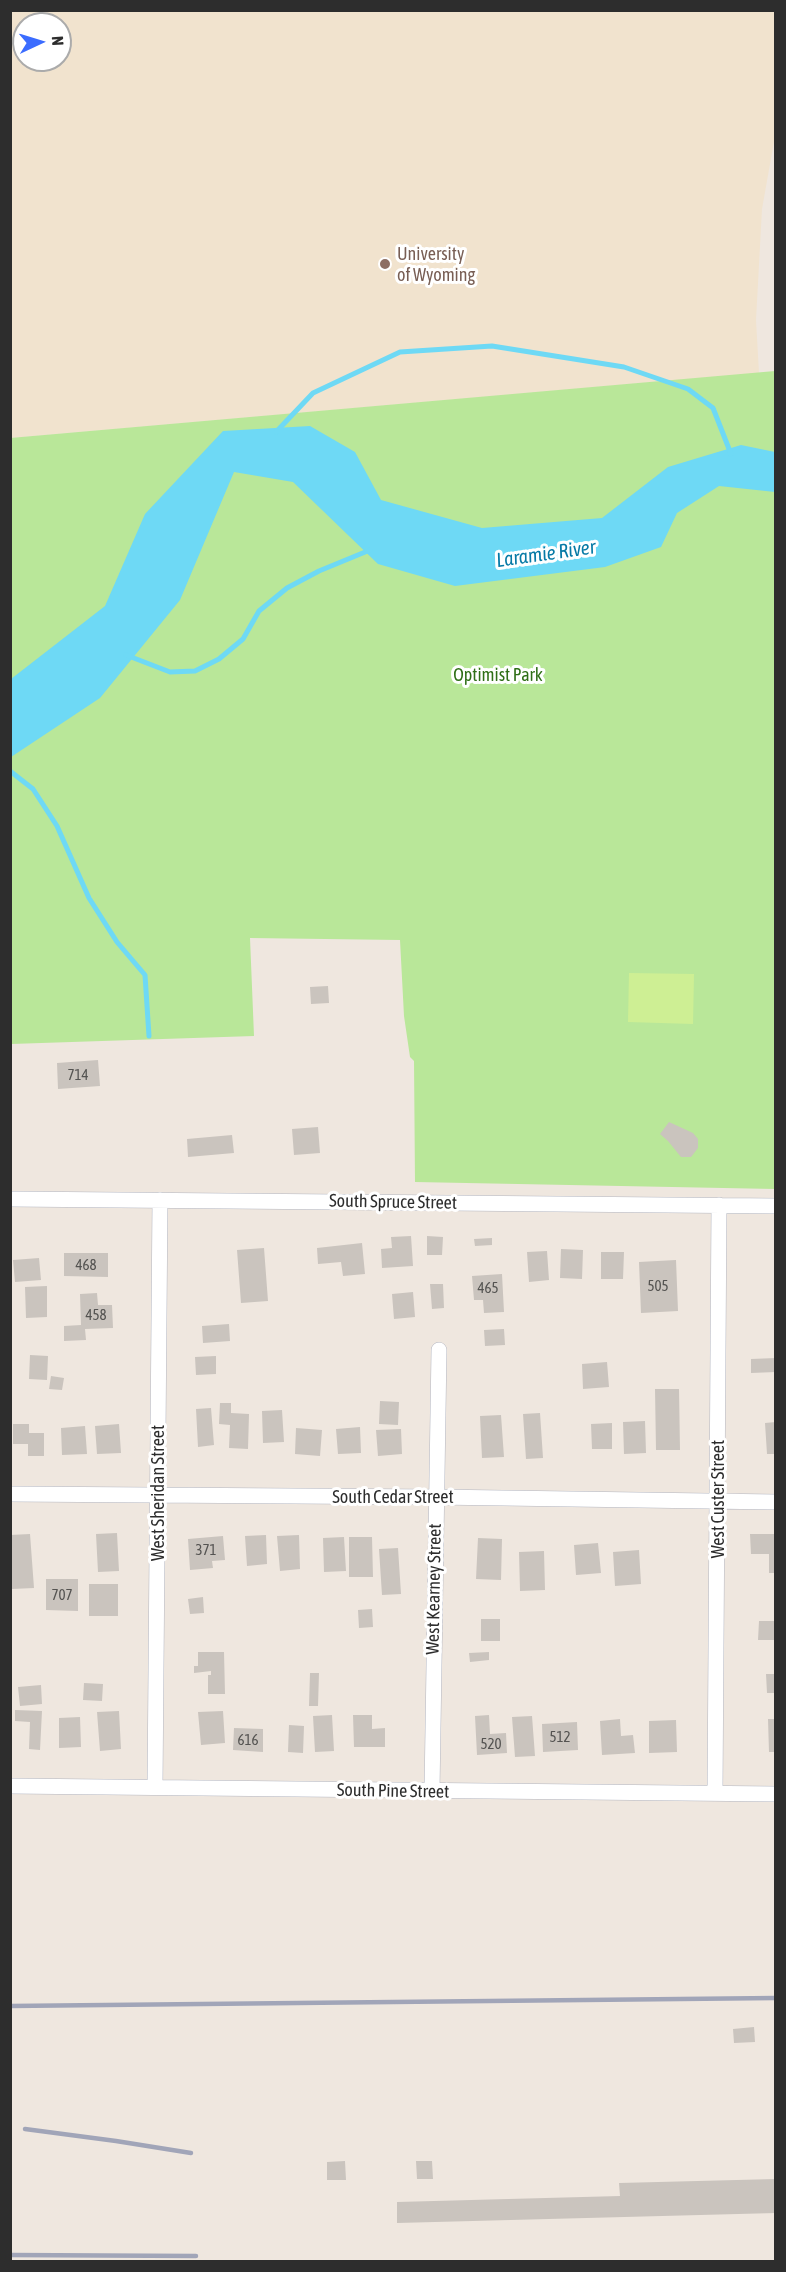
<!DOCTYPE html>
<html>
<head>
<meta charset="utf-8">
<style>
  body { margin:0 }
  #map { position:relative; width:786px; height:2272px; overflow:hidden; background:#efe7df; font-family:"Asap Condensed",sans-serif }
  canvas { display:block }
  .frame { position:absolute; inset:0; border:12px solid #2d2d2d; pointer-events:none }
  .north { position:absolute; left:12px; top:12px; width:60px; height:60px; box-sizing:border-box; background:#fff; border:2px solid #ababab; border-radius:50%; rotate:86deg; font-size:16px; font-weight:700; line-height:24px; text-align:center; color:#2d2d2d }
  .north::after { content:''; display:block; margin:auto; width:21px; height:27px; background:#3b6cff; clip-path:polygon(50% 0,100% 100%,50% 72%,0 100%) }
</style>
</head>
<body>
<div id="map">
<canvas width="786" height="2272"></canvas>
<div class="frame"></div>
<div class="north">N</div>
</div>
<script>
const g = document.querySelector('canvas').getContext('2d');
g.lineJoin = 'round';
function fill(path, color) { g.fillStyle = color; g.fill(path, 'evenodd'); }
function stroke(path, color, width, dash) { g.strokeStyle = color; g.lineWidth = width; g.lineCap = dash ? 'butt' : 'round'; g.setLineDash(dash || []); g.stroke(path); }
function label(font, color, halo, rows, align = 'center') {
  g.font = font + ' "Asap Condensed",sans-serif'; g.lineWidth = 6; g.setLineDash([]); g.textBaseline = 'middle'; g.strokeStyle = halo; g.fillStyle = color; for (const [text, x, y, turn = 0] of rows) {
    g.save(); g.translate(x, y); g.rotate((+turn || 0) * Math.PI / 180); g.textAlign = isNaN(turn) ? turn : align; if (halo) g.strokeText(text, 0, 0); g.fillText(text, 0, 0); g.restore();
  }
}
const education = new Path2D(`
  M11 11H775V136L762 209 756 320 759 373 11 438ZM24 24H60V60H24Z`);
const green = new Path2D(`
  M775 371V1189L415 1182 414 1061 410 1057 404 1016 400 940 250 938 254 1036 11 1044 10 438Z`);
const pitch = new Path2D(`
  M629 973 694 974 693 1024 628 1022Z`);
const water = new Path2D(`
  M310 426 355 452 381 500 482 528 602 518 668 467 741 445 775 452V492L719 486 677 513 661 547 605 567 455 586 378 564 293 482 234 472 180 600 100 698 11 757V679L105 606 145 514 223 431Z`);
const stream = new Path2D(`
  M276 432 313 393 400 352 492 346 624 367 688 389 713 408 731 454
  M126 655 170 672 195 671 219 659 243 639 259 611 287 588 319 571 370 550
  M10 771 33 789 57 826 89 898 117 942 145 975 149 1036`);
const building = new Path2D(`
  M328 986 329 1003 311 1004 310 987Z
  M98 1060 100 1086 58 1089 57 1063Z
  M669 1122 693 1133 698 1139V1148L691 1157H681L668 1141 660 1134Z
  M318 1127 320 1153 294 1155 292 1129Z
  M232 1135 234 1153 188 1157 187 1139Z
  M411 1236 413 1266 382 1268 381 1249 392 1248 391 1237Z
  M427 1236 443 1237 442 1255H427Z
  M492 1238V1245L475 1246 474 1239Z
  M362 1243 365 1274 343 1276 341 1262 318 1264 317 1248Z
  M264 1248 268 1301 241 1303 237 1250Z
  M561 1249 583 1250 582 1279 560 1278Z
  M547 1251 549 1280 529 1282 527 1252Z
  M601 1252H624L623 1279H601Z
  M64 1253H108V1277L64 1276Z
  M39 1258 41 1280 15 1282 13 1260Z
  M676 1260 678 1311 641 1313 639 1262Z
  M502 1274 504 1312 484 1313 483 1300H474L472 1276Z
  M430 1284H443L444 1308 432 1309Z
  M47 1286V1317L26 1318 25 1287Z
  M413 1292 415 1317 394 1319 392 1294Z
  M97 1293 98 1305H112L113 1328 85 1329 86 1340 64 1341V1326L81 1325 80 1294Z
  M229 1324 230 1341 203 1343 202 1326Z
  M504 1329 505 1345 485 1346 484 1330Z
  M30 1355 48 1356 47 1380 29 1379Z
  M216 1356V1374L196 1375 195 1357Z
  M776 1358V1372L751 1373V1359Z
  M607 1362 609 1387 583 1389 582 1364Z
  M51 1376 64 1378 62 1390 49 1389Z
  M655 1389H679L680 1450H656Z
  M380 1401 399 1402 398 1425 379 1424Z
  M220 1403H231V1413L249 1414 248 1449 229 1448 230 1425 219 1424Z
  M211 1408 214 1445 198 1447 196 1409Z
  M282 1410 284 1442 263 1443 262 1411Z
  M540 1413 543 1458 526 1459 523 1414Z
  M501 1415 504 1457 482 1458 480 1416Z
  M645 1421 646 1453 624 1454 623 1422Z
  M776 1422V1454H767L765 1423Z
  M612 1423V1449H592L591 1424Z
  M13 1424H29V1433H44V1456H28V1444H13Z
  M119 1424 121 1453 97 1454 95 1426Z
  M85 1426 87 1454 62 1455 61 1428Z
  M360 1427 361 1453 338 1454 336 1429Z
  M296 1428 322 1430 320 1456 295 1454Z
  M401 1429 402 1454 378 1456 376 1430Z
  M117 1533 119 1571 98 1572 96 1534Z
  M30 1534 34 1588 12 1589 10 1535Z
  M750 1534H776V1573H769V1554H751Z
  M266 1535 267 1564 247 1566 245 1536Z
  M299 1535 300 1569 280 1571 277 1536Z
  M223 1536 225 1560 212 1561 213 1568 190 1570 188 1539Z
  M344 1537 346 1571 324 1572 323 1538Z
  M349 1537H372L373 1577H349Z
  M478 1538 502 1539 501 1580 476 1579Z
  M598 1543 601 1573 576 1575 574 1545Z
  M398 1548 401 1594 382 1595 379 1549Z
  M639 1550 641 1584 615 1586 613 1552Z
  M544 1551 545 1590 520 1591 519 1552Z
  M46 1579H78V1611L46 1610Z
  M89 1584H118V1616H89Z
  M203 1597 204 1613 190 1614 188 1599Z
  M372 1609 373 1627 359 1628 358 1610Z
  M481 1619H500V1641H481Z
  M759 1621H776V1640H758Z
  M198 1652H224L225 1694H208V1675H211V1671L194 1673V1666H198Z
  M489 1652V1660L470 1662 469 1653Z
  M310 1673H319L318 1706H309Z
  M766 1674H776V1693H767Z
  M84 1683 103 1684 102 1701 83 1700Z
  M41 1685 42 1704 20 1706 18 1687Z
  M15 1710 42 1711 40 1750 29 1749 30 1722 15 1721Z
  M119 1711 121 1749 100 1751 97 1712Z
  M223 1711 225 1743 201 1745 198 1712Z
  M332 1715 334 1751 315 1752 313 1716Z
  M353 1715H372V1729L385 1728V1747H354Z
  M489 1715 490 1734 506 1733 507 1753 477 1755 475 1716Z
  M532 1716 535 1756 515 1757 512 1717Z
  M80 1717 81 1747 59 1748V1718Z
  M620 1719 621 1736 633 1735 635 1753 602 1755 600 1721Z
  M768 1719H776V1752H769Z
  M676 1720 677 1752 649 1753V1721Z
  M577 1722 578 1750 543 1752 542 1724Z
  M289 1725 304 1726 303 1753 288 1752Z
  M234 1728 263 1729V1752L233 1750Z
  M754 2027 755 2042 734 2043 733 2029Z
  M345 2161 346 2180H327V2162Z
  M416 2161H432L433 2179H417Z
  M776 2179V2213L397 2223V2202L620 2196 619 2183Z`);
const minor = new Path2D(`
  M10 1199 776 1206
  M10 1494 435 1497 776 1502
  M10 1786 776 1794
  M155 1787 160 1200
  M432 1791 439 1350
  M715 1793 719 1205`);
const rail = new Path2D(`
  M10 2006 776 1998
  M25 2129 116 2141 191 2153
  M10 2255 196 2256`);
const markers = [
  [385,264,6,"#8d6e63"]
];
const numberNames = [
  ["714",78,1075],
  ["468",86,1265],
  ["505",658,1286],
  ["465",488,1288],
  ["458",96,1315],
  ["371",206,1550],
  ["707",62,1595],
  ["512",560,1737],
  ["616",248,1740],
  ["520",491,1744]
];
const educationNames = [
  ["University",397,254],
  ["of Wyoming",397,275]
];
const parkNames = [
  ["Optimist Park",498,675]
];
const streetNames = [
  ["South Spruce Street",393,1202,1],
  ["West Sheridan Street",158,1493,-90],
  ["South Cedar Street",393,1497],
  ["West Custer Street",718,1499,-90],
  ["West Kearney Street",434,1589,-89],
  ["South Pine Street",393,1791,1]
];
const waterNames = [
  ["Laramie River",546,554,-8]
];
fill(education, '#f1e3ce');
fill(green, '#b9e799');
fill(pitch, '#ceef94');
fill(water, '#6ed9f5');
stroke(stream, '#6ed9f5', 5);
fill(building, '#cac4be');
stroke(minor, '#b3b6c1', 16);
stroke(minor, '#fff', 15);
stroke(rail, '#a1a5b8', 4.5);
for (const [x, y, r, color] of markers) { const dot = new Path2D(); dot.arc(x, y, r, 0, 2 * Math.PI); g.fillStyle = color; g.fill(dot); stroke(dot, '#fff', 2); }
label('15px', '#545351', null, numberNames);
label('18px', '#785e54', '#fff', educationNames, 'left');
label('18px', '#2f6f17', '#fff', parkNames);
label('18px', '#2d2d2d', '#fff', streetNames);
label('italic 20px', '#077aa6', '#fff', waterNames);
</script>
</body>
</html>
